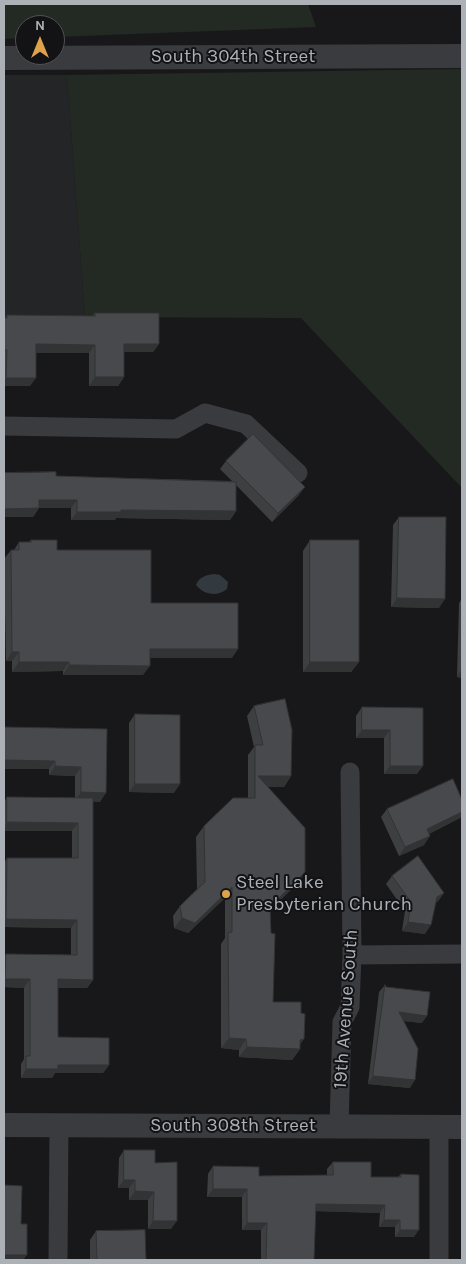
<!DOCTYPE html>
<html>
<head>
<meta charset="utf-8">
<style>
  body { margin:0 }
  #map { position:relative; width:466px; height:1264px; overflow:hidden; background:#18181a; font-family:Karla,sans-serif }
  canvas { display:block }
  .frame { position:absolute; inset:0; border:5px solid #acb1b8; pointer-events:none }
  .north { position:absolute; left:15px; top:15px; width:50px; height:50px; box-sizing:border-box; background:#131315; border:1px solid #505256; border-radius:50%; rotate:0deg; font-size:14px; font-weight:700; line-height:20px; text-align:center; color:#acb1b8 }
  .north::after { content:''; display:block; margin:auto; width:18px; height:22px; background:#dea14c; clip-path:polygon(50% 0,100% 100%,50% 72%,0 100%) }
</style>
</head>
<body>
<div id="map">
<canvas width="466" height="1264"></canvas>
<div class="frame"></div>
<div class="north">N</div>
</div>
<script>
const g = document.querySelector('canvas').getContext('2d');
g.lineJoin = 'round';
function fill(path, color) { g.fillStyle = color; g.fill(path, 'evenodd'); }
function stroke(path, color, width, dash) { g.strokeStyle = color; g.lineWidth = width; g.lineCap = dash ? 'butt' : 'round'; g.setLineDash(dash || []); g.stroke(path); }
function label(font, color, halo, rows, align = 'center') {
  g.font = font + ' Karla,sans-serif'; g.lineWidth = 4; g.setLineDash([]); g.textBaseline = 'middle'; g.strokeStyle = halo; g.fillStyle = color; for (const [text, x, y, turn = 0] of rows) {
    g.save(); g.translate(x, y); g.rotate((+turn || 0) * Math.PI / 180); g.textAlign = isNaN(turn) ? turn : align; if (halo) g.strokeText(text, 0, 0); g.fillText(text, 0, 0); g.restore();
  }
}
const built = new Path2D(`
  M4 75H67L85 317 4 320Z`);
const green = new Path2D(`
  M4 4H308L316 27 55 37V25H25V38L4 39Z
  M462 69V488L301 318 85 317 67 75Z`);
const water = new Path2D(`
  M214 574 220 575 228 582 227 589C217 597 204 595 196 585 199 577 206 575 214 574Z`);
const minor = new Path2D(`
  M4 426 176 429 205 413 246 424 298 473
  M352 955 462 954
  M339 1126 342 1022 350 1007 352 955 350 772
  M439 1127V1260
  M58 1260 59 1126`);
const tertiary = new Path2D(`
  M4 58 462 56
  M4 1125 462 1127`);
const wall = new Path2D(`
  M95 313 159 344 153 352H124V377L118 386H89V353H36L30 386H4V318H5L7 315 92 316Z
  M226 461 299 495 272 522 236 485V511L230 520 116 518 115 520H71V508H39L33 517H4V473L56 476 232 481 220 469Z
  M399 517 439 608 391 607 393 525Z
  M31 540 57 550 151 603 232 658H150L143 675H63V671L12 672V661H6L4 559 11 550H14L19 542H29Z
  M310 540 359 662 351 672H303V551Z
  M462 598V678L457 677 459 603Z
  M254 706 291 776 284 787H267L298 883 270 910 273 1002 300 1046V1049L292 1060 239 1057V1050L221 1048V944L225 938V898L188 933 174 928 173 916 180 906 197 889 196 837 204 826 248 798V755L254 747 247 716Z
  M362 707 423 708 417 774H384V738H356V716Z
  M135 714 174 793 129 792V723Z
  M107 729 100 802 93 801V980L87 988H58V1037L109 1065 103 1073H55L52 1078H21V1064L24 1059V988L4 987V957L6 954 71 955V928L4 927V863L7 858H72V831H4V802L7 797 75 798V776L49 775V769H4Z
  M462 800V815L460 818 429 834 424 845 399 856 381 817 387 809Z
  M392 876 444 893 438 901 436 902 425 934 402 931 405 911 386 884Z
  M385 985 386 987 422 1023 404 1021 410 1088 368 1084 379 992Z
  M124 1150 155 1163 171 1229H148V1200H129V1188H118L119 1158Z
  M333 1162 371 1177H398L401 1174 414 1237H395V1227H379L380 1213 315 1211 314 1260H261V1230H242V1197H207L208 1174 213 1166 259 1176 327 1175V1169Z
  M96 1231 146 1260H90V1240Z`);
const shadedWall = new Path2D(`
  M36 344 95 345 89 353H31Z
  M124 344H159L153 352H119Z
  M95 377H124L118 386H89Z
  M6 378H36L30 386H4V382Z
  M305 487 299 495 272 522 278 513Z
  M39 500H77L71 508H39L33 517H4V509Z
  M121 510 236 511 230 520 116 518 115 520H71L77 512Z
  M397 598 445 599 439 608 391 607Z
  M150 649H238L232 658H143Z
  M12 652H19L12 661H6Z
  M19 662H69L63 671 12 672Z
  M310 662H359L351 672H303Z
  M69 665 150 666 143 675H63Z
  M462 669V678L457 677Z
  M362 730H390L384 738H356Z
  M4 760 55 761 49 769H4Z
  M55 766 81 767 75 776 49 775Z
  M390 766H423L417 774H384Z
  M258 776H291L284 787H255Z
  M135 784H180L174 793 129 792Z
  M81 792 106 793 100 802 75 801Z
  M462 812V815L460 818 421 838 427 829Z
  M7 822 78 823 72 831H4V827Z
  M430 836 424 845 399 856 405 847Z
  M305 872 298 883 262 917 270 907Z
  M232 887 225 898 188 933 174 928 182 918Z
  M444 893 438 901 431 906 437 897Z
  M6 919 77 920 71 928 4 927V922Z
  M408 922 431 925 425 934 402 931Z
  M5 979H30L24 988 4 987V981Z
  M58 979 93 980 87 988H52Z
  M399 1012 427 1016 422 1023 394 1020Z
  M229 1038 246 1039 239 1050 221 1048Z
  M304 1039 297 1049H300L292 1060 239 1057 247 1047Z
  M58 1065H109L103 1073H55L52 1078H21L26 1069Z
  M373 1076 415 1080 410 1088 368 1084Z
  M124 1180H135L129 1188H118Z
  M213 1189H247L242 1197H207Z
  M135 1191 154 1192 148 1200H129Z
  M316 1204 385 1205 380 1213 310 1211Z
  M384 1220H400L395 1227H379Z
  M153 1221H177L171 1229H148Z
  M247 1223H267L261 1230H242Z
  M400 1230H419L414 1237H395Z
  M4 1255H27L23 1260H4Z`);
const building = new Path2D(`
  M95 313H159V344H124V377H95V345L36 344V378H6L7 350H4V318H7V315L95 316Z
  M253 434 305 487 278 513 226 461Z
  M56 472V476L236 482V511L121 510V512H77V500H39V508L4 509V473Z
  M399 517H446L445 599 397 598Z
  M31 540H57V550H151V603H238V649H150V666L69 665V662H19V652H12L11 550H19V542H31Z
  M310 540H359V662H310Z
  M285 699 292 730 291 776H258L305 828V872L270 907 271 933 275 934 273 1002H301V1013L305 1014 304 1039 300 1040V1049L247 1047 246 1039 229 1038 228 933 232 932V887L195 923 182 918 180 906 205 882 204 826 233 798H255V745H263L254 706Z
  M362 707 423 708V766H390V730H362Z
  M135 714 180 715V784H135Z
  M4 727 107 729 106 793 81 792V767L55 766V761L4 760Z
  M453 779 462 800V812L427 829 430 836 405 847 387 809Z
  M7 797 93 798V980L58 979V1037L109 1038V1065H58V1069H26V1056H30V979H5L6 954 77 955V920L6 919 7 858H78V823L7 822Z
  M418 856 444 893 437 897 431 925 408 922 411 902 392 876Z
  M385 985 386 987 430 992 427 1016 399 1012 418 1049 415 1080 373 1076Z
  M124 1150H155V1163L177 1162V1221H153L154 1192 135 1191V1180H124Z
  M333 1162H371V1177H401V1174L419 1175V1230H400V1220H384L385 1205 316 1204 314 1260H266L267 1223H247V1189H213V1166L259 1167V1176L333 1175Z
  M4 1185 22 1186 21 1224H27V1255H4Z
  M145 1230 146 1260H97L96 1231Z`);
const markers = [
  [226,894,5,"#dea14c"]
];
const streetNames = [
  ["South 304th Street",233,57],
  ["19th Avenue South",346,1009,-86],
  ["South 308th Street",233,1126]
];
const poiNames = [
  ["Steel Lake",236,883],
  ["Presbyterian Church",236,905]
];
fill(built, '#242527');
fill(green, '#232a23');
fill(water, '#323a3f');
stroke(minor, '#3a3b3f', 19);
stroke(tertiary, '#3a3b3f', 24);
fill(wall, '#3d3f41');
fill(shadedWall, '#323335');
fill(building, '#47494c');
stroke(building, '#323335', 1);
for (const [x, y, r, color] of markers) { const dot = new Path2D(); dot.arc(x, y, r, 0, 2 * Math.PI); g.fillStyle = color; g.fill(dot); stroke(dot, '#131315', 2); }
label('19px', '#acb1b8', '#131315', streetNames);
label('19px', '#acb1b8', '#131315', poiNames, 'left');
</script>
</body>
</html>
